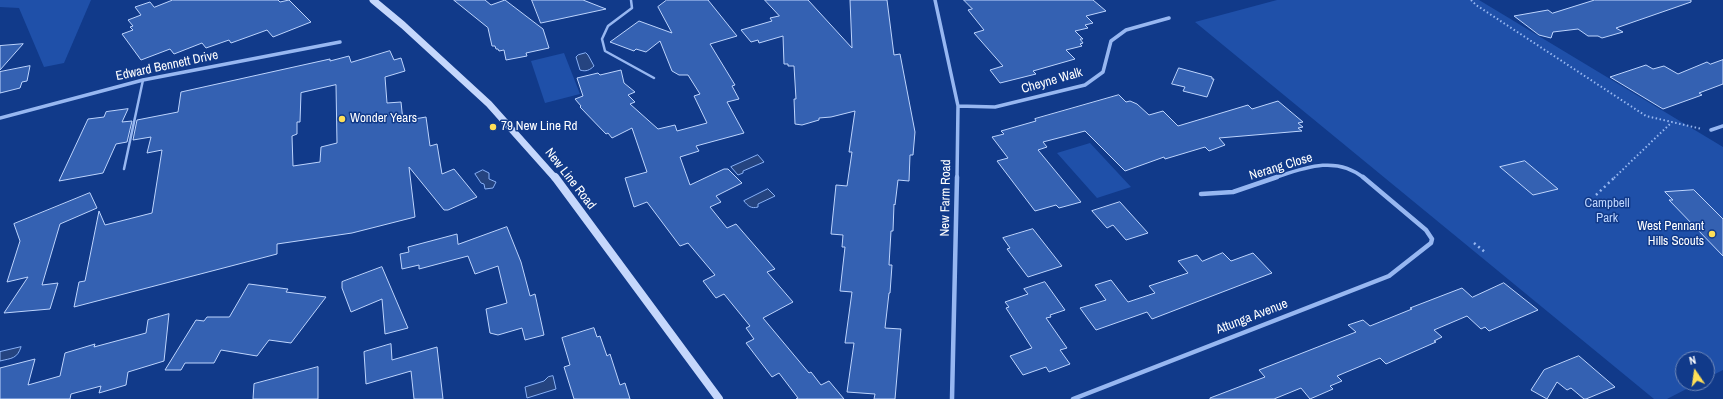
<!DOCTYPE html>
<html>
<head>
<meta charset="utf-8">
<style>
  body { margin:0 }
  #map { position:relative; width:1723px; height:399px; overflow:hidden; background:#113a8a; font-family:"Archivo Narrow",sans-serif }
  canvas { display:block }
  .north { position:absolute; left:1675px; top:351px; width:40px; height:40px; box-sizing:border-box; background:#113a8a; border:1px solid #7089b9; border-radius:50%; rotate:347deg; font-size:11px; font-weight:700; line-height:16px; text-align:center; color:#fff }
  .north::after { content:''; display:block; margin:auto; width:14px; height:18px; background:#ffdf57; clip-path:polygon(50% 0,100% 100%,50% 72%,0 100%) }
</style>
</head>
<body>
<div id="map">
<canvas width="1723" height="399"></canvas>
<div class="north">N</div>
</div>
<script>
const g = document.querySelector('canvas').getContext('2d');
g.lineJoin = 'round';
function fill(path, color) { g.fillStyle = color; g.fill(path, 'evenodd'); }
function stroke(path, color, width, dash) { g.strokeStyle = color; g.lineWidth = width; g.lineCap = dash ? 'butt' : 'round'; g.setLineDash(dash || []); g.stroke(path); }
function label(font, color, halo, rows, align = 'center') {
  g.font = font + ' "Archivo Narrow",sans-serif'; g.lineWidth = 3; g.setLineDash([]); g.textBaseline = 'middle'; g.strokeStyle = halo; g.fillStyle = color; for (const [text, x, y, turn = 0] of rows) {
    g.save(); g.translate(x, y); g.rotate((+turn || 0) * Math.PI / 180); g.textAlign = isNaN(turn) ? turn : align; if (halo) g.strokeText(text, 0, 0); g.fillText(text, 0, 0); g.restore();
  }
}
const green = new Path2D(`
  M0 0H91L64 63 44 67 19 8 0 7Z
  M1277 0H1479L1723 147V370L1707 378V359H1683V383H1698L1667 399H1654L1195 22Z
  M564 53 580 94 545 103 531 61Z
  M1090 143 1131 187 1097 198 1057 153Z`);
const water = new Path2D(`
  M586 53 588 55 594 66C590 70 586 72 580 70L576 57 578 55Z
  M758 155 764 162 743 171V173L738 175 731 167Z
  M483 170 489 173V179L496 182 493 188 485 189 484 184 481 183 475 174Z
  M768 189 775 196 758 204V207C751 209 748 206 744 201Z
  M21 347C17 359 12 358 0 361V352Z
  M553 376 556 389 527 398 525 387 544 381 548 377Z`);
const building = new Path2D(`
  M173 0H278L280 2 289 0 311 22 273 37 267 30 231 43 229 40 206 48 202 43 174 54 170 49 141 60 122 34 133 30 130 27 133 26 128 20 141 15 135 7 150 2 154 7Z
  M454 0H485L491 5 505 0 543 29 549 48 526 53 527 56 506 60 504 50 499 51 498 49H496L495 46H492L488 28Z
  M532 0H583L606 9 541 23Z
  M667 0H708L737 36 710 44 735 85 732 86 739 99 727 102 744 133 696 146 699 151 680 157 690 185 724 169H728L742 183 716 196 721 202 710 207 727 228 736 224 775 269 767 272 793 302 763 318 809 373 811 372 821 385 829 381 844 399H796L798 398 779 373 772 377 746 343 754 339 746 328 750 326 724 294 716 298 703 281 715 275 688 243 680 246 647 202 634 207 625 178 647 172 632 128 612 138 608 133 606 134 580 107 581 106 575 99 583 96 577 78 598 73 600 75 621 70 624 83 635 92 628 95 635 102 630 104 658 129 675 125 677 131 707 123 694 96 700 94 688 75H679L672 71 660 41 646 52 636 49 634 51 610 42 639 21 672 33 658 7Z
  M765 0H808L852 48 850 0H887L894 55 900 54 915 132 913 155H910L909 181 898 180 895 205 894 204 893 231H891L889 265H892L890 293H889L885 328 901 329 895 399H874L875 394 847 392 854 343H845L852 292 840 291 845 247H842L843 235 831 234 836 185 847 186 852 152H849L855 111 831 117 819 118V120L802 125 795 124 794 99H796L794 66H788V64H784L783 36 759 43 758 40 751 42 741 30 772 21 770 18 779 16Z
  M964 0H1093L1106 11 1086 16 1093 23 1085 25 1088 28 1075 31 1083 39H1080L1083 43 1080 44 1082 46 1066 50 1075 59 1033 71 1036 74 1000 83 990 70 1003 66 974 33 984 30 968 10 972 9Z
  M1595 0H1691V2L1616 28 1623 32 1602 38 1598 36H1588L1578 29 1553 32 1551 38 1539 35 1514 16 1548 10 1552 13Z
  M23 44 0 70V46Z
  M390 51 394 60 401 58 405 71 385 77 387 103 401 102 403 121 426 117 430 146 437 144 442 174 454 169 477 197 448 210H444L409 167 415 217 352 233 277 244V254L74 307 79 282 85 281 99 211 105 225 152 213 162 150 147 153 151 137 133 140 137 120 178 112 181 92 330 59V61L349 56 351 62ZM336 85 337 143 321 147 320 162 293 166 292 136 297 134V122H300L301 93Z
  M1723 60V84L1699 93 1702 95 1663 109 1610 77 1646 65 1653 69 1664 66 1678 74 1707 62 1710 64Z
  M30 66 27 81 22 82 20 88 0 93V72Z
  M1179 68 1212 77V79H1214L1207 97 1183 91 1185 87 1172 84Z
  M1119 95 1126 102 1130 101 1137 104 1149 115 1163 111 1178 126 1248 105 1252 109 1278 101 1303 122 1298 123 1303 127 1298 128 1302 131 1219 138 1225 145 1209 151 1205 147 1165 159 1164 157 1125 171 1085 131 1043 142 1047 147 1038 150 1081 202 1059 208 1056 205 1035 211 997 161 1008 158 992 137 1004 134 1001 131 1036 121 1035 119Z
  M128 109 122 122 132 121 127 142 116 144 103 173 59 181 88 119 104 117 106 112Z
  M1525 161 1558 189 1533 195 1500 167Z
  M1694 190 1723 219V256L1669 200H1673L1665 192Z
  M90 193 97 208 60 224 42 285 58 283 50 309 4 313 28 277 7 282 20 241 14 224Z
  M1120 202 1148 233 1126 240 1113 225 1107 228 1092 211Z
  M507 227 521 262 530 296 535 294 544 335 525 340 522 328 498 335 490 333 486 309 507 303 498 266 475 274 468 256 419 269V265L402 269 400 254 409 252 408 247 457 234 458 244Z
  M1033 229 1062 266 1028 277 1007 249 1010 248 1003 238Z
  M1223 253 1231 261 1253 253 1272 273 1152 319 1147 312 1096 330 1080 308 1106 300 1095 285 1111 280 1128 302 1155 293 1149 286 1188 273 1178 261 1197 255 1202 261Z
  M382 267 408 328 385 334 382 299 351 312 342 288V282Z
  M1045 282 1065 310 1050 315 1051 317 1046 318 1067 348 1060 350 1070 364 1049 372 1046 367 1023 375 1010 356 1032 348 1006 308 1009 307 1005 302 1028 294 1024 289Z
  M1504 283 1538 310 1489 331 1485 327 1481 329 1467 316 1434 330 1442 337 1434 341 1436 342 1386 364 1380 358 1337 376 1342 381 1330 386 1333 389 1310 399 1301 388 1274 399H1210V398L1265 377 1259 370 1356 332 1348 325 1363 320 1370 326 1412 309 1410 308 1462 288 1472 297Z
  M249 284 288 289 286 292 326 297 291 343 269 340 257 356 221 350 214 363H185L181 370H165L196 320 204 321 207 317H229Z
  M169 314 164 361 128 372 126 385 99 393 101 386 71 394 70 399H0V368L35 359 28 385 60 376 65 353 95 344 94 347 146 333 148 320Z
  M594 328 597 337 600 336 607 356 610 354 620 385 625 383 630 399H574L564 367 570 365 562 338Z
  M391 344 392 360 437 347 443 399H414L411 371 366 384 364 352Z
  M1579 356 1615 387 1586 399H1584L1571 388 1567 390 1557 382 1547 399 1531 390 1544 370Z
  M318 367V399H253L254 384Z`);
const pathFar1 = new Path2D(`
  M1471 0 1476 5 1646 116 1702 129
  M1614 178 1672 122`);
const path = new Path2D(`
  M1596 195 1615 177
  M1474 243 1486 253`);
const lane = new Path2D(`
  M631 0 632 8 608 26 602 39 605 51 654 78
  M124 169 143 80`);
const streetFar1 = new Path2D(`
  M935 0 958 106 957 178
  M958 106 995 107 1085 85 1103 72 1111 41 1126 30 1169 18
  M0 118 143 80 340 42
  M1711 130 1723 126
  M1274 178C1304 168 1336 155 1364 178`);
const street = new Path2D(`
  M1201 194 1233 192 1277 177
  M952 399 957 177
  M1073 399 1389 276 1431 243 1432 239 1426 230 1363 177`);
const secondaryFar1 = new Path2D(`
  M373 0 403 25 489 104 555 178`);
const secondary = new Path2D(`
  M555 177 719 399`);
const markers = [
  [342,119,4,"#ffdf57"],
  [493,127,4,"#ffdf57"],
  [1712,234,4,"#ffdf57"]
];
const streetNames = [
  ["Edward Bennett Drive",167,66,-12],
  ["Cheyne Walk",1052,81,-16],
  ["Nerang Close",1281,167,-17],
  ["New Line Road",570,179,52],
  ["New Farm Road",946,198,-89],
  ["Attunga Avenue",1252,317,-21]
];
const poiNames = [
  ["Wonder Years",350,119],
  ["79 New Line Rd",501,127],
  ["West Pennant",1704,227,"right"],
  ["Hills Scouts",1704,242,"right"]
];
const parkNames = [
  ["Campbell",1607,204],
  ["Park",1607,219]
];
fill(green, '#1f50a9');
fill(water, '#254480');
stroke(water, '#88b0f5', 1);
fill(building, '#3461b2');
stroke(building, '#bdd4fd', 1);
stroke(pathFar1, '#97b7f1', 2, [1.5, 2.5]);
stroke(path, '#97b7f1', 2.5, [2, 3.5]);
stroke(lane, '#97b7f1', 2.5);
stroke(streetFar1, '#97b7f1', 3.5);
stroke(street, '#97b7f1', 4.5);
stroke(secondaryFar1, '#c5d7fc', 7);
stroke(secondary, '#c5d7fc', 8);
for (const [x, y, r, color] of markers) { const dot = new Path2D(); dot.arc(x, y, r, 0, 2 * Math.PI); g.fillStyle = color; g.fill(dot); stroke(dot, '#113a8a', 1.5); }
label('13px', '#fff', '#113a8a', streetNames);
label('13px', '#fff', '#113a8a', poiNames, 'left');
label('13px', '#bdd4fd', '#113a8a', parkNames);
</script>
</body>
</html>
